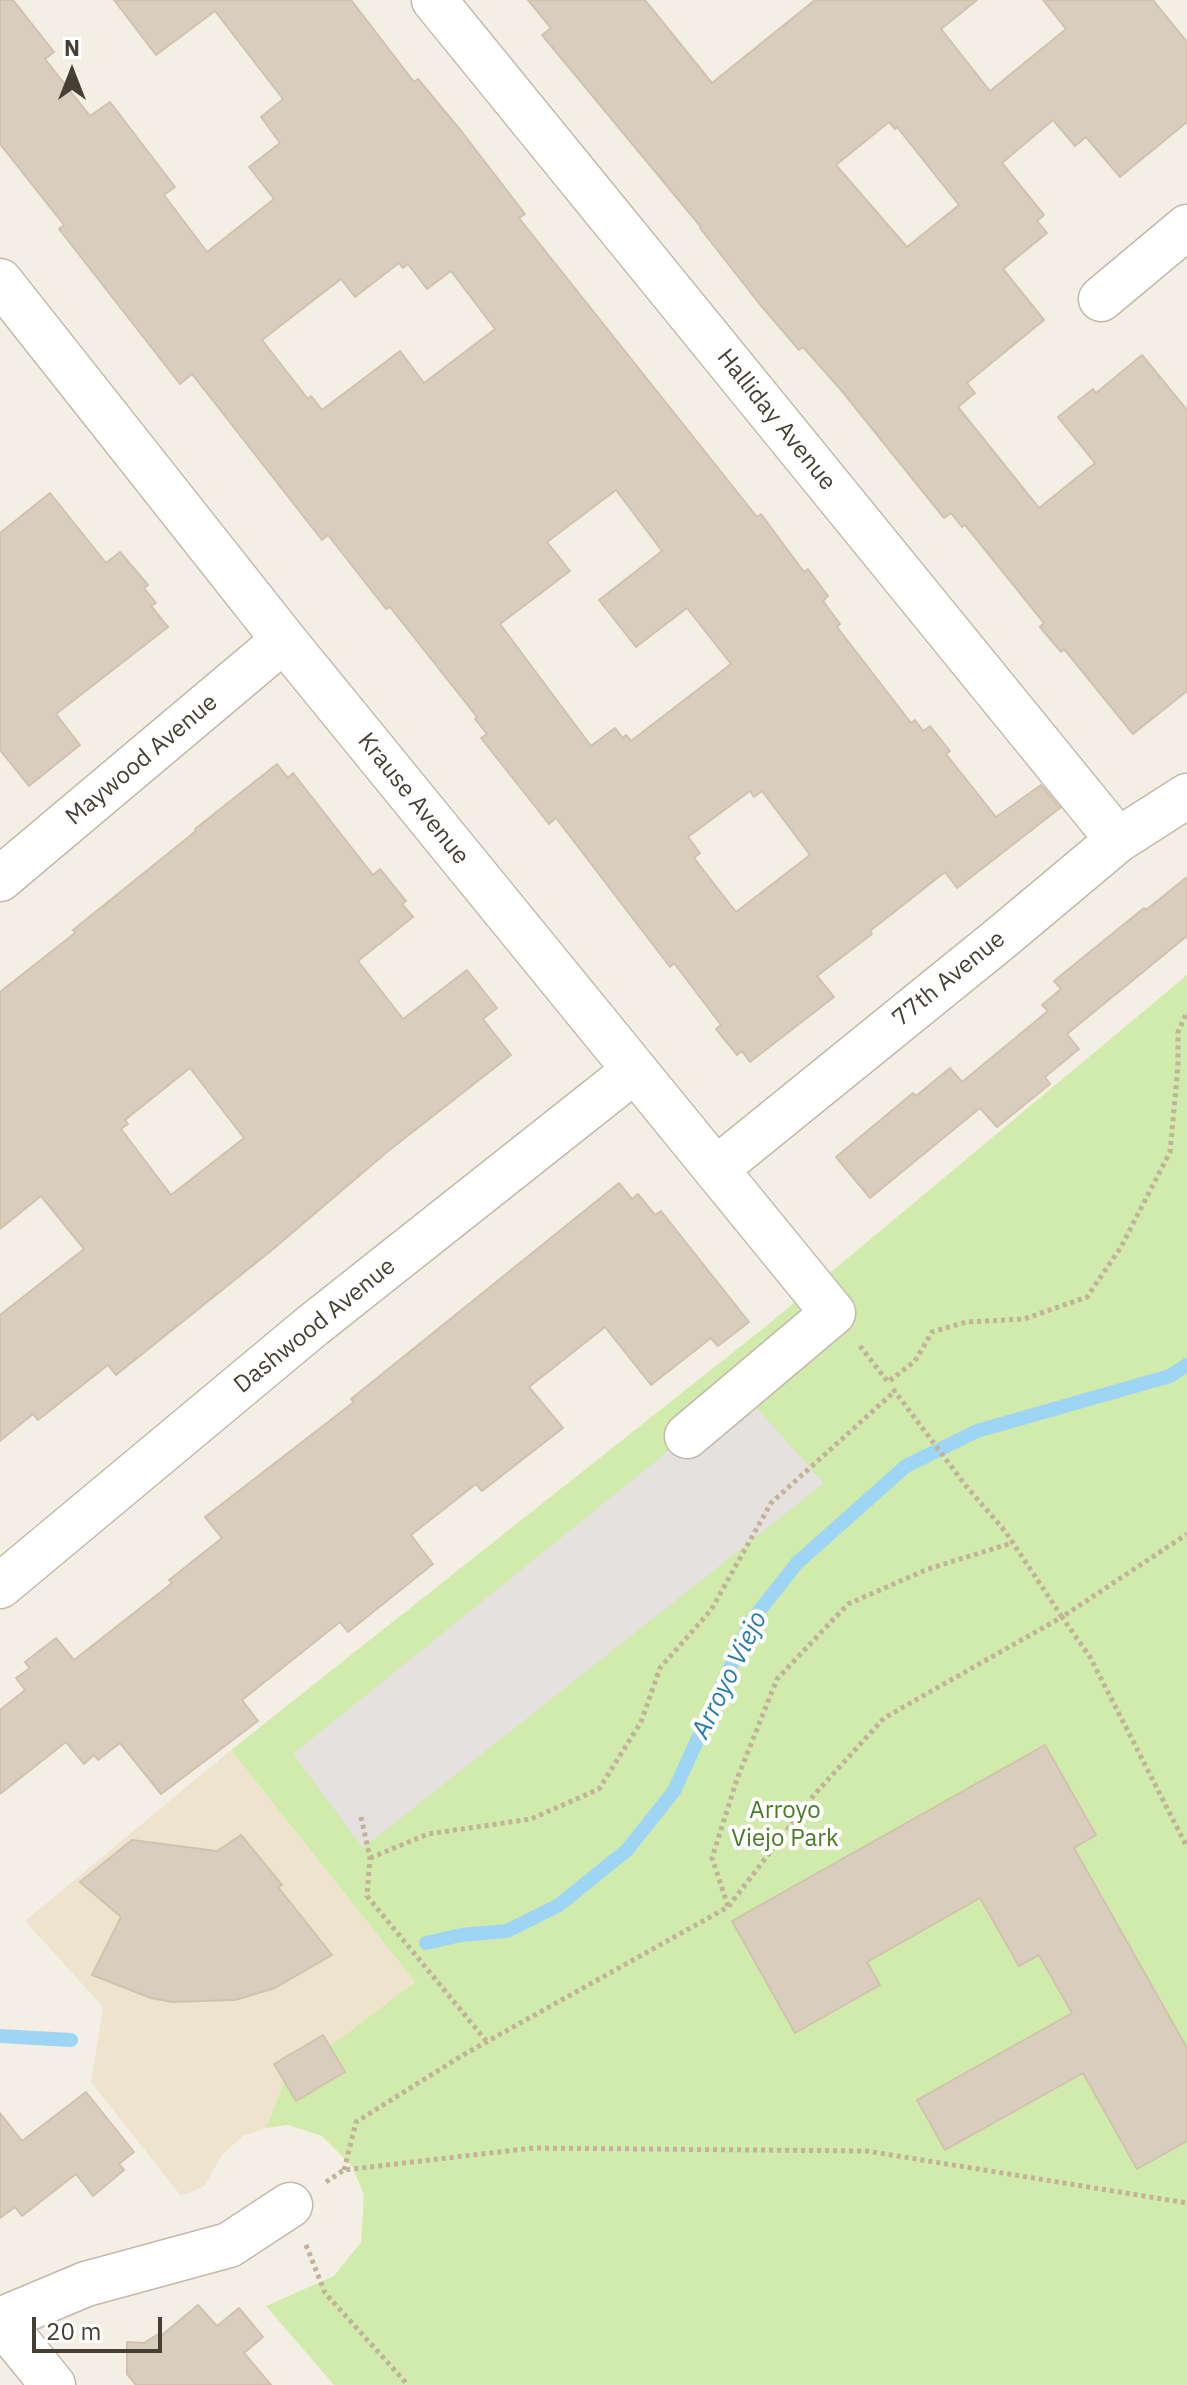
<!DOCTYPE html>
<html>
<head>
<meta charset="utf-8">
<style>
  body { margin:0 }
  #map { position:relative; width:1187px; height:2385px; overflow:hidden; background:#f4efe5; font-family:"IBM Plex Sans",sans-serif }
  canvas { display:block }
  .north { position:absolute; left:32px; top:32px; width:80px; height:80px; -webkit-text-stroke:6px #fff; paint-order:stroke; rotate:0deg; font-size:22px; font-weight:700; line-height:32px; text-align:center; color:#473f34 }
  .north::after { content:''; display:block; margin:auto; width:28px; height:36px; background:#473f34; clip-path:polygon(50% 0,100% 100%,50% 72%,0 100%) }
  .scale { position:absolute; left:32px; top:2317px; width:130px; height:36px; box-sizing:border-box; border:4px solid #473f34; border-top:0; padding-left:10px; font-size:24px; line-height:28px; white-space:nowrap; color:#473f34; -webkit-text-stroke:6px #fff; paint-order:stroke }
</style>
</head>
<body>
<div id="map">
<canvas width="1187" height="2385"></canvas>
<div class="north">N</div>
<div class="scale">20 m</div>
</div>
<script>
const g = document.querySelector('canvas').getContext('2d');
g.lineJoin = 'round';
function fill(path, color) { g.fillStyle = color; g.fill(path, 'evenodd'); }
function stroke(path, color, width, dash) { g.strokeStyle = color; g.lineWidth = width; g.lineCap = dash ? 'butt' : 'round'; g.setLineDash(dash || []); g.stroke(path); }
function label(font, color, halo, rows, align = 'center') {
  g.font = font + ' "IBM Plex Sans",sans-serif'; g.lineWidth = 8; g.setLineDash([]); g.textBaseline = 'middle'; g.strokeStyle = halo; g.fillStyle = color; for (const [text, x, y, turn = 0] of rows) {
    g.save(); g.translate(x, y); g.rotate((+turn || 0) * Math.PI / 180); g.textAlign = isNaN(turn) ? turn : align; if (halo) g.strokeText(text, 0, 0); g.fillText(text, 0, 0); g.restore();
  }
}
const education = new Path2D(`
  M231 1750 415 1982 285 2080 266 2128 243 2136 221 2156 205 2186 181 2196 91 2082 103 2007 25 1921Z`);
const green = new Path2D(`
  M1187 975V2385H334L266 2306 334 2276 361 2242 364 2195 352 2166 322 2136 288 2125 266 2128 285 2080 415 1982 231 1750 765 1327Z`);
const parking = new Path2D(`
  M744 1394 824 1483 363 1848 293 1754 687 1436Z`);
const stream = new Path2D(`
  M426 1943 461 1935 507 1931 559 1905 627 1850 674 1791 752 1620 797 1563 906 1466 977 1431 1170 1376 1187 1365
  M0 2036 71 2040`);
const building = new Path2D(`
  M0 0H13L54 52 45 59 90 116 110 102 175 187 164 195 207 252 274 199 249 167 280 143 261 117 283 99 215 11 156 55 114 0H351L414 82 418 79 462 132 525 214 519 218 757 517 761 514 804 572 808 569 828 596 823 601 840 624 837 627 911 723 915 720 923 731 930 726 950 751 946 754 996 817 1041 785 1060 808 957 888 945 872 870 931 872 934 817 976 834 997 750 1062 742 1051 737 1055 716 1029 721 1025 674 963 670 967 556 818 549 824 481 738 487 734 475 719 477 717 390 607 386 609 328 535 322 540 192 374 180 384 59 229 64 225 0 144ZM399 263 403 268 408 264 427 289 451 271 495 329 424 383 400 351 322 410 311 396 308 399 262 340 341 279 355 297ZM616 490 662 551 599 600 636 647 687 608 731 664 631 741 626 735 623 738 615 728 591 746 500 624 570 571 547 542ZM750 791 754 797 762 791 810 855 736 912 694 858 700 853 688 837Z
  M528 0H645L712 83 815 0H977L941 29 990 91 1066 29 1043 0H1153L1187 42V122L1120 177 1086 137 1075 146 1053 120 1002 163 1044 215 1037 221 1047 233 1003 269 1044 320 967 383 975 393 958 407 1039 508 1095 463 1058 417 1093 389 1096 393 1142 355 1187 410V691L1133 734 1064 649 1061 652 1040 627 1044 623 965 525 962 527 951 513 944 518 841 390 803 347 799 350 758 302 700 228 701 227 542 35 551 28ZM889 122 895 129 897 127 959 205 907 247 836 165Z
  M50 493 106 563 120 552 148 585 144 588 156 603 151 606 168 627 56 714 80 745 29 786 0 750V533Z
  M277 764 288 778 293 773 373 875 380 869 406 901 402 904 413 917 358 961 403 1019 467 970 497 1008 483 1019 511 1055 387 1152 272 1250 116 1375 108 1365 38 1420 33 1414 0 1441V1315L84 1249 41 1196 0 1229V992L75 933 73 930 196 831 195 829ZM190 1068 244 1138 171 1195 121 1129 128 1124 125 1120Z
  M1187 877V936L1067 1034 1079 1049 1045 1077 1050 1084 997 1127 980 1108 870 1198 836 1157 913 1093 916 1096 950 1068 962 1082 1048 1011 1042 1005 1061 989 1054 981 1144 908 1146 910Z
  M619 1183 632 1199 638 1194 655 1215 661 1211 749 1322 718 1346 711 1338 651 1385 605 1327 529 1387 563 1428 482 1491 476 1484 411 1535 433 1564 348 1632 340 1622 242 1700 258 1721 161 1794 120 1743 98 1760 94 1755 84 1764 66 1742 0 1794V1710L25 1690 16 1678 30 1668 25 1662 56 1638 74 1660 172 1583 169 1580 222 1538 205 1517 354 1402 351 1399Z
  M1045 1745 1096 1835 1074 1848 1187 2048V2141L1137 2169 1083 2073 945 2150 917 2100 1072 2013 1039 1955 1019 1966 980 1898 867 1962 880 1985 795 2033 732 1921Z
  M241 1835 282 1885 278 1887 332 1955 275 1988 235 2000 172 2002 151 1998 92 1975 121 1917 80 1882 132 1840 217 1851Z
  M323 2035 345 2072 296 2101 274 2064Z
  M86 2092 134 2152 119 2164 124 2170 93 2196 76 2174 22 2216 15 2207 0 2218V2113L22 2141Z
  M198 2305 217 2326 239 2308 263 2337 244 2353 271 2385H136L127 2374V2342L144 2343 160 2333 162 2335Z`);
const path = new Path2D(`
  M860 1346 888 1382 915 1361 932 1332 966 1322 1024 1319 1087 1297 1121 1247 1170 1152 1178 1066V1032L1187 1012
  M893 1389 966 1486 1005 1531 1062 1617 1187 1534
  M361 1817 370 1858 367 1896 487 2042
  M370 1858 428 1834 531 1819 599 1789 641 1722 660 1668 711 1610 771 1503 895 1391
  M728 1906 712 1858 737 1779 777 1679 848 1604 928 1569 1012 1543
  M344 2170 356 2122 463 2055 728 1907 814 1795 884 1718 1062 1617 1090 1657 1187 1847
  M326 2182 344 2170 533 2148 867 2151 1187 2203
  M306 2245 325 2293 408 2385`);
const minor = new Path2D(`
  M434 0 1118 840
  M0 281 284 640 833 1313 687 1436
  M1101 299 1187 227
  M0 879 284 640
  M716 1169 1001 938 1118 840 1187 796
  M0 1586 312 1326 634 1071
  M0 2320 86 2284 229 2245 290 2205
  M0 2320 53 2385`);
const streetNames = [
  ["Halliday Avenue",776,420,51],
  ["Maywood Avenue",142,760,-40],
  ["Krause Avenue",413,799,51],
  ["77th Avenue",949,979,-39],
  ["Dashwood Avenue",315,1326,-39]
];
const parkNames = [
  ["Arroyo",785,1811],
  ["Viejo Park",785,1839]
];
const waterNames = [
  ["Arroyo Viejo",730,1675,-64]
];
fill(education, '#eee4ce');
fill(green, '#d1ebac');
fill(parking, '#e4e1de');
stroke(stream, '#9ed5f5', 14);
fill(building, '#d9cdbd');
stroke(building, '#d1c2ad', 2);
stroke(minor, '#c3b9aa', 47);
stroke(path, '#c2b298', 5, [4, 4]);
stroke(minor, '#fff', 44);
label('24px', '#473f34', '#fff', streetNames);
label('24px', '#497c24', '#fff', parkNames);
label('italic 26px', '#267cb1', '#fff', waterNames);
</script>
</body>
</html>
